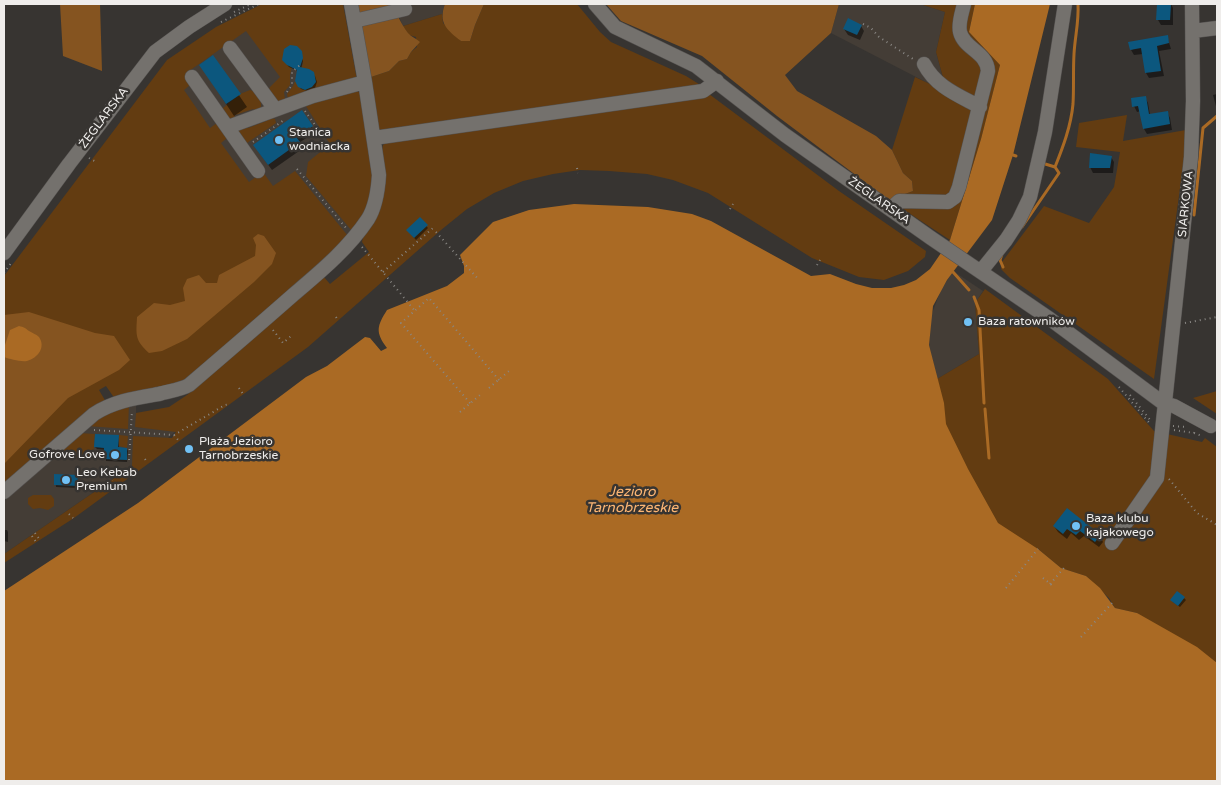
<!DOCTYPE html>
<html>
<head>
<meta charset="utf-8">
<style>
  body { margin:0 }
  #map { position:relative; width:1221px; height:785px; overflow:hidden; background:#373431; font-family:"Varela Round",sans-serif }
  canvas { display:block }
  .frame { position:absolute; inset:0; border:5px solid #efedeb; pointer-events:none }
</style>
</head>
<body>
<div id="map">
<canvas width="1221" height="785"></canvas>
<div class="frame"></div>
</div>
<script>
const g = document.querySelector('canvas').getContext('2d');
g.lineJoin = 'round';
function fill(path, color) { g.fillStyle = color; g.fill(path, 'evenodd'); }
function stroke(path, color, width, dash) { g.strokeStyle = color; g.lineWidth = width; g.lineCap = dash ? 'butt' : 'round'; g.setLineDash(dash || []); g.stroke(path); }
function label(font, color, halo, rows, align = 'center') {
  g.font = font + ' "Varela Round",sans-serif'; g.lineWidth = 5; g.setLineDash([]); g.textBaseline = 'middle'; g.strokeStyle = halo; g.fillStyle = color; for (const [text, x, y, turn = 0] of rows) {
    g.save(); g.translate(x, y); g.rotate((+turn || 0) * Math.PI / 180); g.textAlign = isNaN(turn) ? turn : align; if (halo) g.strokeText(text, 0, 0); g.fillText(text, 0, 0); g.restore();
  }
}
const built = new Path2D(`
  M269 4H342L352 231 304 274 173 84Z
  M393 4H445L442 14 403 26Z
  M839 4H920L945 12 936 52 947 93 831 33Z
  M953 271 983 291 975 303 979 354 937 379 929 345 931 316 941 290Z
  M136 404V427L177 430 156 449 126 470 4 554V501L108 412Z`);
const green = new Path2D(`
  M262 4H343L357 80 288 99 287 94 293 86 303 64 302 61 292 67 290 75V85L284 92 285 99 277 102 269 90 270 87 280 77 246 31 189 71 185 78 190 85 184 90 210 128 217 123 227 138 221 143 249 182 263 172 273 186 295 171 348 236 317 266 184 384 115 399 106 386 99 390 106 402 4 487V276L167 60 216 27Z
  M484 4H577L600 32 611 42 686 76 702 86 379 130 371 77 389 71 399 61 407 59 411 52 417 47 416 37 409 35 403 26 442 14 443 23 461 41H470L475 25Z
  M920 4H975L969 32 1000 65 981 139 950 240 889 200 913 191 912 181 903 173 892 150 915 77 947 92 936 52 945 12Z
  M250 90C257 92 262 100 261 107L257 112 253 109 235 115 234 119 231 121 222 110 223 108 240 94Z
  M356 90 360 93 373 167 370 206 352 231 306 176 308 162 330 144 304 103Z
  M709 94 839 191 926 251 925 257 908 271 884 280 859 277 812 258 708 193 673 180 647 174 609 171 580 170 553 174 523 181 494 193 467 209 441 230 308 347 74 518 4 563V554L132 466 133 436 172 438 176 432 135 427 136 413 169 407 187 395 323 276 330 284 369 252 362 242 383 145 387 142Z
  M1127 115 1123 141 1186 130 1184 159 1154 379 1010 278 1001 269 1002 262 1044 206 1089 223 1114 187 1120 152 1076 147 1079 123Z
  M268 117 275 119 276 123 247 143 245 144 238 138V130L244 126 248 128 266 121Z
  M985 289 1108 379 1154 431 1202 442 1205 438 1217 447V691L1137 613 1115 608 1109 598 1086 576 1061 568 1038 549 1023 552 917 441 940 390 937 379 979 354 975 303Z
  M1217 391V414L1193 398Z
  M129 404 128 429 87 426 99 417Z
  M79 433 95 434 93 458 52 456Z
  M119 435 128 436 127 448 119 446Z
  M33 495H51L54 499V506L48 510 40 508 33 509 28 504V498Z`);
const forest = new Path2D(`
  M60 4H100L102 71 63 56Z
  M358 4H393C397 14 401 24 408 33 411 37 416 38 420 42L411 52 407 59 399 61 389 71 371 77Z
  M445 4H484L475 25 470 41H461C447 30 438 23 445 4Z
  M606 4H839L831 33 785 75 797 91 876 136 892 150 903 173 912 181 913 191 889 200 777 116 702 56 621 21Z
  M258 234 264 236 276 253 272 264 254 282 187 339 162 351 149 353C135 340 136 336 137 317L154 303 170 305 185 301 183 288 187 279 199 275 206 283H217L219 275 255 256 256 245 253 238Z
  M29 312 95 333 114 336 130 360 119 370 68 398 4 464V315Z`);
const water = new Path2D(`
  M975 4H1050L1013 155 992 220 947 280 933 306 929 345 944 403 946 424 968 469 998 523 1038 549 1061 568 1086 576 1100 588 1115 608 1137 613 1197 647 1217 663V781H4V591L138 503 306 377 327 366 365 337 370 338 381 351 387 348C375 332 377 326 387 310L447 286 464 273V266L460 255 493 222 529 210 574 204 648 207 692 214 711 221 811 276 830 274 856 284 872 288H891L904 285 916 280 930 269 950 240 981 139 1000 65 969 32Z
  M19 326C24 327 25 328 29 331 32 333 36 334 39 337 46 347 38 358 27 361 20 362 10 359 4 357V348L10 330Z`);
const shadow = new Path2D(`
  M1158 4H1171L1173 8V25H1161L1158 20Z
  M861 26 864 31 860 40 848 35 844 29Z
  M1167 36 1171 49 1159 51 1164 76 1149 78 1146 73 1143 54 1134 55 1131 50Z
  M300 52 303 61 301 69 315 76 317 82 315 88 307 91 301 89 296 81 298 71 289 67 285 62Z
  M213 57 247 107 234 116 201 66Z
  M1217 94V110L1213 95Z
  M1145 97 1148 103 1150 115 1167 112 1170 118 1172 130 1147 134 1144 129 1141 111 1137 112 1134 106Z
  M312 127 315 132 299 143 302 149 272 170 258 151Z
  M1111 157 1114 162 1113 173H1093L1090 167Z
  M420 219 428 228 416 240 409 232Z
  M118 437 119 448 127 449 128 451 127 462 106 461 105 450 97 449 95 447Z
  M55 475 77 476 78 488 56 487Z
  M1067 510 1100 536 1103 542 1099 547 1084 536 1079 540 1071 533 1067 539 1058 532 1054 526Z
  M4 530H7L8 532V542L4 541Z
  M1184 598 1186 600 1180 607 1173 602Z`);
const stream = new Path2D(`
  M1013 155 1016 156
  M1055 167C1063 147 1071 126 1073 104 1074 87 1073 71 1074 54 1075 36 1079 22 1078 4
  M1194 215 1203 128 1217 116
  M1022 227 1059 173 1055 167 1042 163
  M1002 254 1000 260 1003 267
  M953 272 969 290
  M974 297 979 310 984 403
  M985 409 989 458`);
const building = new Path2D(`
  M1157 4H1171L1170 20H1156Z
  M848 18 862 25 857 35 843 29Z
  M1168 35 1169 43 1157 46 1161 71 1145 73 1141 48 1130 50 1128 42Z
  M290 45 297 46 302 51 303 58 300 67 309 69 314 72 316 82 312 87 305 90 298 87 295 81 297 70 287 65 282 60 284 49Z
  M213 55 241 94 226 104 199 65Z
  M1146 96 1149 114 1168 111 1170 124 1143 129 1138 106 1132 107 1131 98Z
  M302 110 313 126 297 138 300 142 268 165 253 145Z
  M1090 153 1112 156 1110 168H1089Z
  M420 217 428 225 414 238 406 230Z
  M95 434 119 435 118 447 127 448V460L103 459 104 448 94 447Z
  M54 474 78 475V486L54 485Z
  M1067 508 1101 535 1095 542 1080 531 1076 535 1067 529 1063 534 1053 526Z
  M1177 591 1185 597 1178 606 1170 600Z`);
const path = new Path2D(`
  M234 12 251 4
  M221 22 259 4
  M863 24 871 28 879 37 913 59
  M287 92 292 85V72L300 65
  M305 111 320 132
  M253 142 284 120
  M89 158 96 162
  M577 168 578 173
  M297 169 346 228
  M730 209 733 204
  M436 232 479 280
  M362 247 415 311
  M817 265 820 260
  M383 272 433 228
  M4 273 11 263
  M336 317 339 321
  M1185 323 1217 317
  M273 330 283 343 291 336
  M1119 387 1151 425
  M239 388 243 394
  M489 388 509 371
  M1130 395 1151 421
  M470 403 401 323 429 298 499 380
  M460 412 480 395
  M1173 426 1186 427
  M94 430 174 435 225 405 230 404
  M1174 430 1194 433 1195 431
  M1194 433 1202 436
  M174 435 179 441
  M145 459 148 463
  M129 460 132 411
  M127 469 132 475
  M1169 479 1197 513 1217 525
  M108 483 112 489 117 485 113 480
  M106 484 110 491
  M115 486 120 492
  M69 514 73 518
  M35 533 40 540
  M32 536 36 542
  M1043 578 1053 586
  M1050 584 1064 568
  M1006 588 1038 549
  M1081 637 1113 602`);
const minor = new Path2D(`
  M595 4 615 27 696 66 785 135 931 238 1050 319 1163 403 1174 406 1211 426
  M354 21 405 9
  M1193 31 1217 28
  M230 48 275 109
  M924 64C936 87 958 95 980 107
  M192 77 258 171
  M228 127 313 96 365 82
  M374 138 703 91 717 81
  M890 209 899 201 948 202 955 197 959 187 988 71C987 52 964 49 960 32 958 23 962 13 964 4
  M4 253 69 164 155 52 189 27 225 4
  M981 271 1006 240 1019 220 1030 197 1045 132 1065 4
  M4 492 94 414C114 401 136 398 159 394 169 391 180 390 189 385 224 355 259 325 293 295 320 272 348 249 368 219 376 206 378 191 379 175L365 82 351 4
  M1112 543 1157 478 1191 157 1193 101 1192 4`);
const markers = [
  [279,140,5,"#71c1f5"],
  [968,322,5,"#71c1f5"],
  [189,449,5,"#71c1f5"],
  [115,455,5,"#71c1f5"],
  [66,480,5,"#71c1f5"],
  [1076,526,5,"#71c1f5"]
];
const streetNames = [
  ["ŻEGLARSKA",104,118,-53],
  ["ŻEGLARSKA",879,201,35],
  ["SIARKOWA",1186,204,-84]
];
const poiNames = [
  ["Stanica",289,133],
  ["wodniacka",289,147],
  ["Baza ratowników",978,322],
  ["Plaża Jezioro",199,442],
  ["Tarnobrzeskie",199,456],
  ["Gofrove Love",105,455,"right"],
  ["Leo Kebab",76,473],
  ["Premium",76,487],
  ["Baza klubu",1086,519],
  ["kajakowego",1086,533]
];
const waterNames = [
  ["Jezioro",632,492],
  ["Tarnobrzeskie",632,508]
];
fill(built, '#443d36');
fill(green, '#633c11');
fill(forest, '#855420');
fill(water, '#aa6a24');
fill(shadow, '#0007');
stroke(stream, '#aa6a24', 3);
fill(building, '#0c577e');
stroke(minor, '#555250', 15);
stroke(path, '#8a8885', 2, [1, 4]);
stroke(minor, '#74716d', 14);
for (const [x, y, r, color] of markers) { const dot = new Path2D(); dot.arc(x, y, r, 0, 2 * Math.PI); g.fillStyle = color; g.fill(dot); stroke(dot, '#373431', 2); }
label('12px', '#efedeb', '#373431', streetNames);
label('12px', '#efedeb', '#373431', poiNames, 'left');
label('italic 14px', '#fdb674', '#373431', waterNames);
</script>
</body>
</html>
